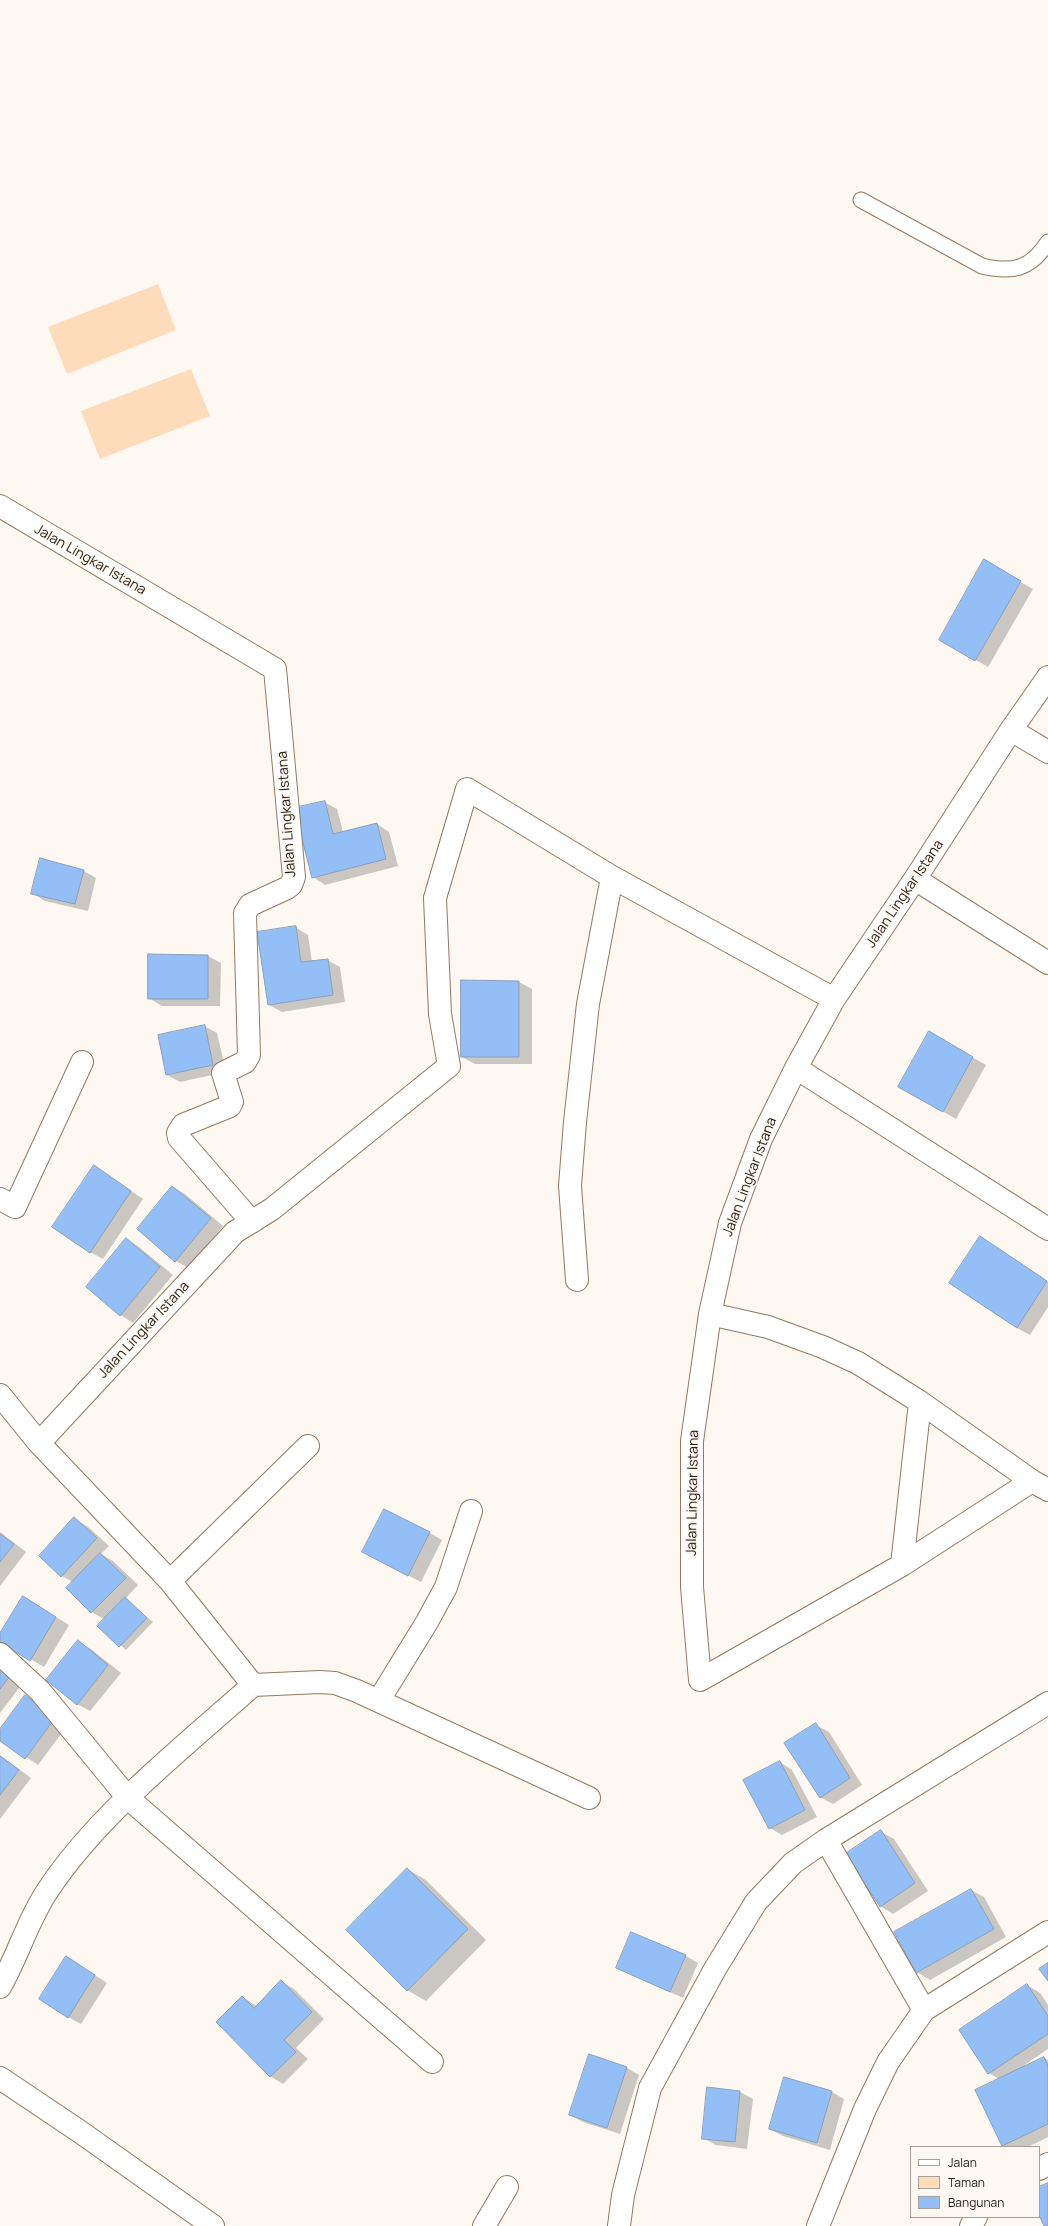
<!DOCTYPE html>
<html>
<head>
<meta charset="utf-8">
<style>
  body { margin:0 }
  #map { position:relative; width:1048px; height:2226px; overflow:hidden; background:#fdf8f2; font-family:Manrope,sans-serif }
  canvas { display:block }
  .legend { position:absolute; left:910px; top:2146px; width:130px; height:72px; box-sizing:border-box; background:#fdf8f2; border:1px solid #a7a099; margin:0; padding:5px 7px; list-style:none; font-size:12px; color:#271d13 }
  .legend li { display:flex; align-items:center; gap:8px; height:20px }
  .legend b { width:20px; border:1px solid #a7a099 }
</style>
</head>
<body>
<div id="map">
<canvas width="1048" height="2226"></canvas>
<ul class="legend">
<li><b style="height:5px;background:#fff"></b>Jalan</li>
<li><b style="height:11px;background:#fedcbb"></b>Taman</li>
<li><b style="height:11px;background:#93bff6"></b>Bangunan</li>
</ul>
</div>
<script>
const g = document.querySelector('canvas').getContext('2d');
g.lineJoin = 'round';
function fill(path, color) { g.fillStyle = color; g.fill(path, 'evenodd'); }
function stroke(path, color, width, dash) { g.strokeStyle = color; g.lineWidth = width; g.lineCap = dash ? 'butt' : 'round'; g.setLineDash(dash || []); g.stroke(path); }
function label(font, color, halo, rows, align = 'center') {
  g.font = font + ' Manrope,sans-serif'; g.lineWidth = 3.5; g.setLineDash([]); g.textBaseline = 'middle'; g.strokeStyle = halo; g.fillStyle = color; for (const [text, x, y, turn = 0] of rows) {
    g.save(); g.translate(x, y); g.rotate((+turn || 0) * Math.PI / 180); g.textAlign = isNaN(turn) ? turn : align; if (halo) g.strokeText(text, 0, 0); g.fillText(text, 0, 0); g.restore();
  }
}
const green = new Path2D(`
  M158 284 176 330 67 374 48 327Z
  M191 369 210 416 100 459 81 411Z`);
const shadow = new Path2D(`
  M984 561 1033 589 988 667 940 639Z
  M324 802 337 809 343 832 377 824 389 832 398 866 325 885 313 877Z
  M84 871 96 878 88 911 45 901 32 893Z
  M295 927 308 935 312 962 327 960 340 967 345 1002 282 1012 269 1005Z
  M208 956 221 963 220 1006H162L149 998Z
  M462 981 519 982 532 989V1064H475L462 1057Z
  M204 1026 217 1033 226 1072 180 1082 167 1075Z
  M929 1033 986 1065 956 1119 899 1086Z
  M94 1166 143 1199 103 1259 90 1252Z
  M173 1187 185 1194 223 1226 188 1268 176 1261Z
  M127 1239 139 1247 173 1275 133 1323 121 1315 88 1287Z
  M993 1245 1048 1282V1307L1030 1335 1017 1328Z
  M74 1519 87 1526 109 1546 101 1554 113 1561 138 1585 125 1599 153 1622 126 1650 99 1626 105 1620 92 1612 67 1588 73 1582 62 1576Z
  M0 1532 26 1552 0 1586Z
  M430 1533 442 1540 421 1582 376 1559Z
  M36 1605 69 1625 44 1667 0 1641V1635Z
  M78 1642 91 1649 121 1673 90 1711 77 1704Z
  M0 1659 26 1679 0 1713Z
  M25 1696 67 1726 38 1765 0 1739V1731Z
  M816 1725 829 1732 862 1785 833 1804 820 1797Z
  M0 1755 31 1778 0 1819Z
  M780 1762 792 1770 817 1817 782 1835 770 1828Z
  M881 1832 894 1839 928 1891 893 1914 880 1906Z
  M407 1869 426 1880 486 1940 426 2001 407 1990Z
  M971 1890 984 1897 1006 1937 930 1980 917 1972Z
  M686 1956 698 1963 683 1998 617 1968Z
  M79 1965 107 1983 81 2024 68 2017Z
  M281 1981 294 1989 324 2019 296 2048 308 2059 283 2084 270 2076 242 1997 257 2006Z
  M1027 1985 1040 1993 1048 2005V2049L1023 2066 1044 2058 1048 2060V2137L1028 2147H1005L1003 2146 999 2079 989 2073Z
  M627 2068 639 2075 620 2134 583 2122 570 2115Z
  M740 2092 753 2099 747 2149 716 2145 703 2138Z
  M832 2092 844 2099 830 2150 783 2136 770 2129Z`);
const building = new Path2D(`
  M984 559 1021 581 975 661 939 640Z
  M325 801 333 834 377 823 386 859 312 878 294 808Z
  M40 858 84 870 75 904 31 894Z
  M296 926 301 962 328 959 333 995 268 1005 257 932Z
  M148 954 208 955V999H148Z
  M461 980 519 981V1057H461Z
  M205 1025 213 1065 166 1075 158 1035Z
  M929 1031 973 1057 943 1112 898 1087Z
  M94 1165 131 1191 90 1253 52 1227Z
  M172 1186 211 1218 175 1262 137 1229Z
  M980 1236 1047 1281 1017 1328 949 1283Z
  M126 1238 160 1267 120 1316 86 1287Z
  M384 1509 430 1532 408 1576 362 1552Z
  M74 1517 97 1538 61 1577 39 1556Z
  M0 1534 14 1544 0 1562Z
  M100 1553 126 1578 91 1613 66 1588Z
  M23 1596 56 1617 30 1661 0 1642V1633Z
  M125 1597 147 1618 119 1647 97 1626Z
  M78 1640 108 1665 77 1705 46 1680Z
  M0 1661 14 1671 0 1689Z
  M25 1695 55 1718 25 1759 0 1741V1729Z
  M816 1723 850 1778 820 1798 784 1743Z
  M0 1756 19 1770 0 1795Z
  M780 1761 805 1810 769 1829 743 1780Z
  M881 1830 915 1883 880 1907 845 1854Z
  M407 1868 468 1929 407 1991 346 1930Z
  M971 1889 994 1929 916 1973 894 1932Z
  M631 1932 686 1955 670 1992 616 1968Z
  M66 1956 95 1975 68 2018 39 1999Z
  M1048 1963V1981L1039 1969Z
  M281 1980 312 2012 284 2040 296 2052 270 2077 216 2022 242 1996 254 2008Z
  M1027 1984 1048 2016V2034L988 2074 959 2030Z
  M589 2054 627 2067 607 2128 569 2115Z
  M1044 2057 1048 2066V2124L1002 2146 975 2090Z
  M784 2077 832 2091 817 2143 769 2129Z
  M707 2087 740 2091 735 2142 702 2139Z
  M1048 2183V2226H1044L1039 2215V2187Z`);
const lane = new Path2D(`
  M861 200 982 266C1012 273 1030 270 1048 242`);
const street = new Path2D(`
  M0 506 275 669 294 877 291 885 287 888 250 905 245 913 249 1055 245 1062 223 1073 232 1102 230 1106 183 1125 178 1133 179 1138 252 1222
  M1011 730 1048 752
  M915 879 1048 963
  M796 1068 1048 1229
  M0 1199 15 1207 82 1062
  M577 1280 570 1186 575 1122 588 1004 612 877
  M710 1314 768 1327 823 1347 858 1363 920 1402 1032 1481 1048 1490
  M0 1395 39 1443 170 1581 253 1685C185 1746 98 1814 48 1890 28 1919 18 1956 0 1987
  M39 1443 235 1232 272 1209 449 1066 440 1014 435 898 467 789 612 877 834 999
  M1032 1481 902 1565 700 1680 692 1587V1441L710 1314 730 1223 761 1139 796 1068 834 999 915 879 1011 730 1048 677
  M902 1565 920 1402
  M170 1581 308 1446
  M0 1654 40 1691 128 1798 432 2062
  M253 1685 320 1682 335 1683 357 1691 589 1798
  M379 1700 427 1622 446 1587 471 1511
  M826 1840 924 2010
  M0 2078 79 2131 213 2226
  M1039 2169 1048 2164
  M484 2226 507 2187
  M619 2226 623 2195 650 2088 715 1969 756 1902 793 1863 826 1840 1048 1703
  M818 2226 865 2109 888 2062 924 2010 1048 1932
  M971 2226 976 2217`);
const streetNames = [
  ["Jalan Lingkar Istana",90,560,30],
  ["Jalan Lingkar Istana",287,814,-94],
  ["Jalan Lingkar Istana",905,894,-56],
  ["Jalan Lingkar Istana",750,1177,-69],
  ["Jalan Lingkar Istana",144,1330,-47],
  ["Jalan Lingkar Istana",693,1493,-89]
];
fill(green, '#fedcbb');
fill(shadow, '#0003');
fill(building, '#93bff6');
stroke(building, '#8a9fbb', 1);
stroke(lane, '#927960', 17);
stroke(street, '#927960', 24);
stroke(lane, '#fff', 15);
stroke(street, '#fff', 22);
label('14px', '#271d13', '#fdf8f2', streetNames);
</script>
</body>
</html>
